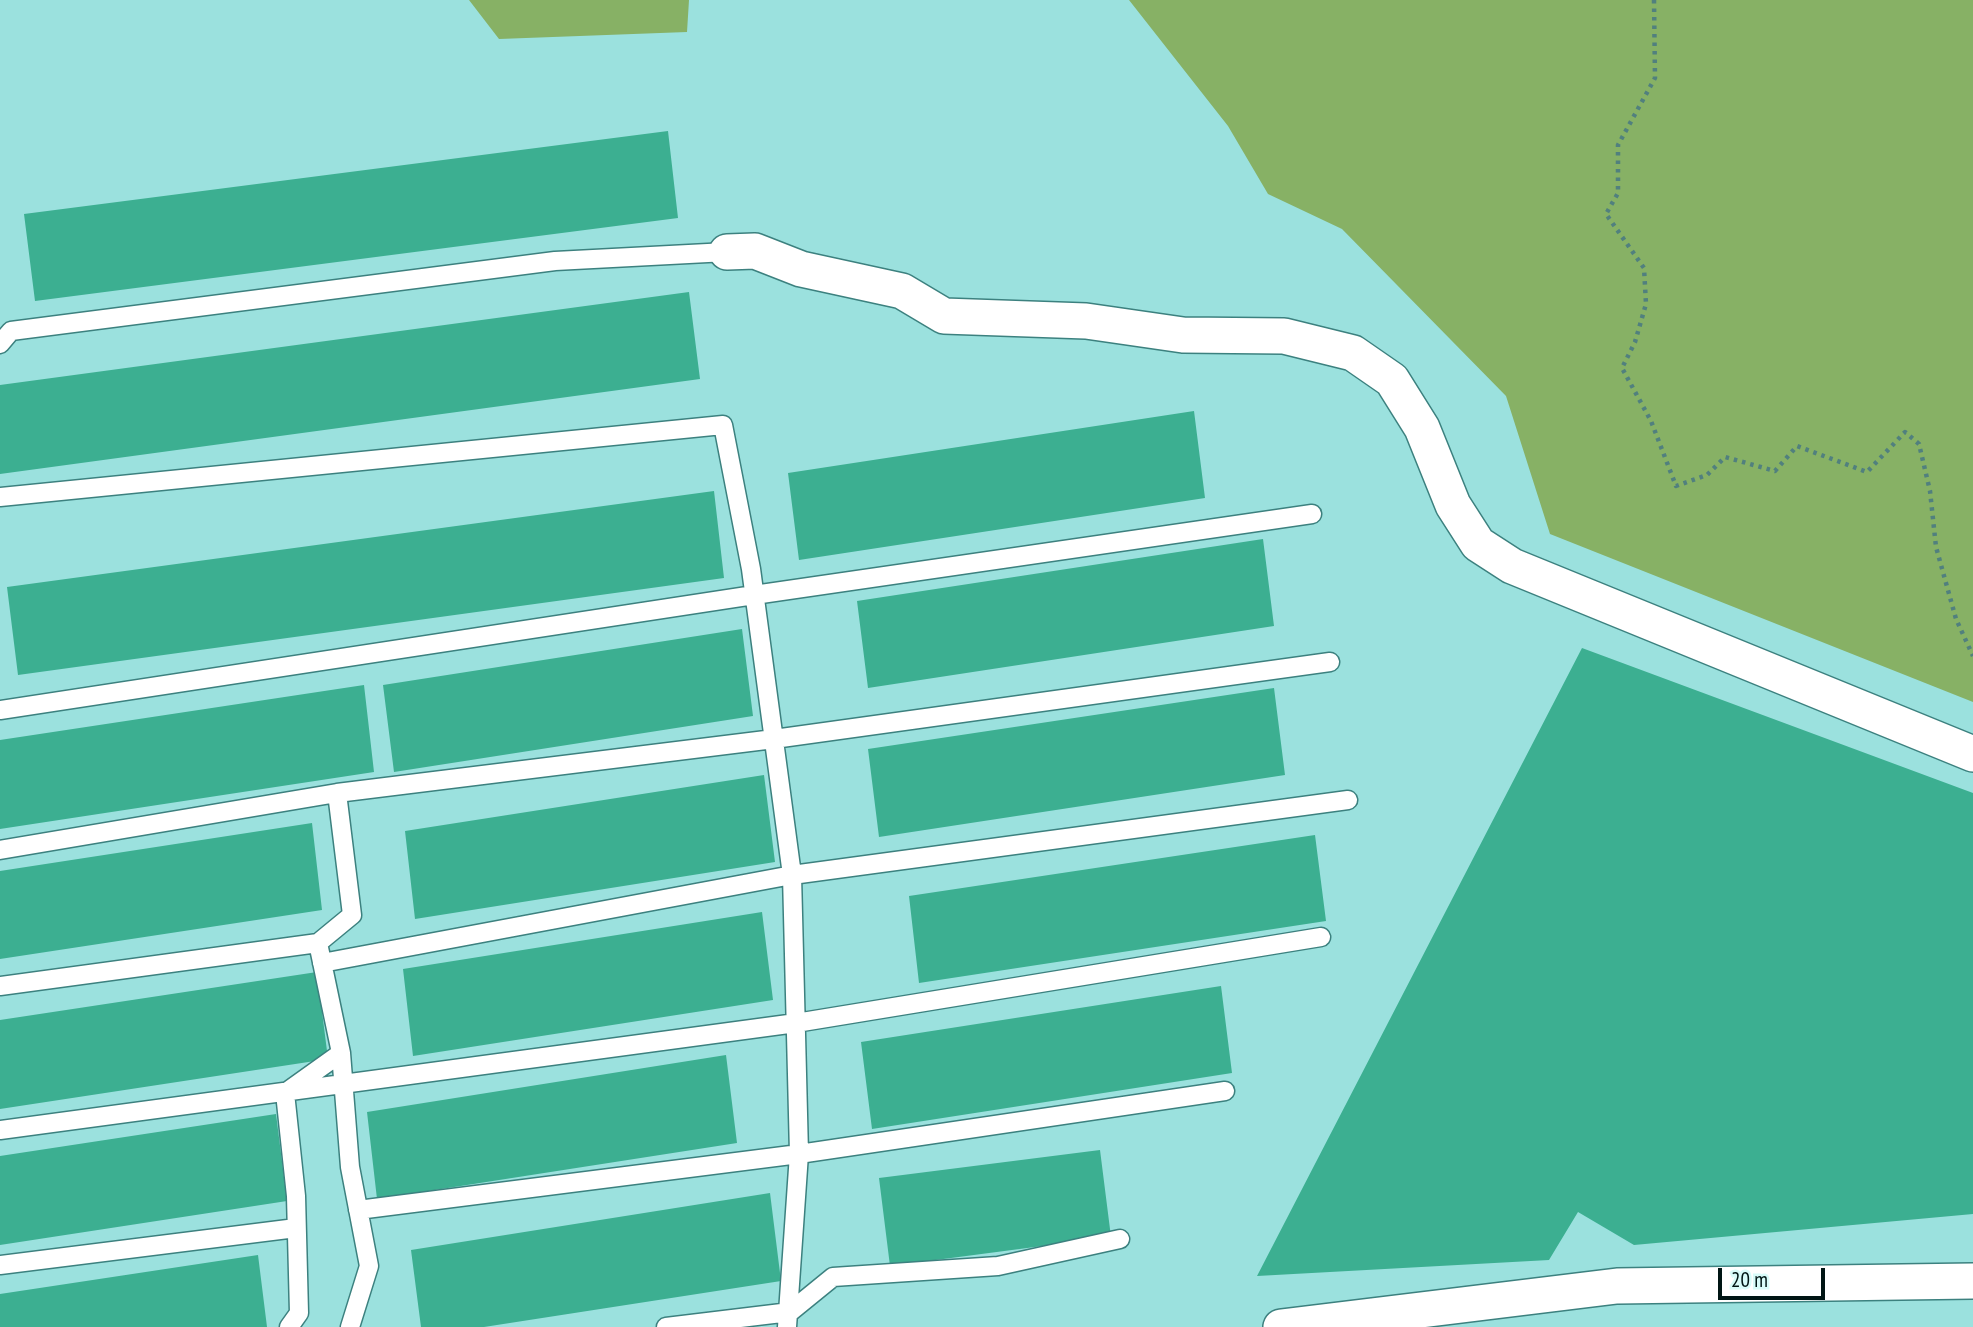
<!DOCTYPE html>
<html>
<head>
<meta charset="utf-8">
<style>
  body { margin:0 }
  #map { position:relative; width:1973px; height:1327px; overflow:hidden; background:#9be1de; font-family:"PT Sans Narrow",sans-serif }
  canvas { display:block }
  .scale { position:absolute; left:1718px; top:1268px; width:107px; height:32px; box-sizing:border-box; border:4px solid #001514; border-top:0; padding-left:9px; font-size:21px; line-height:24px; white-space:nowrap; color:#001514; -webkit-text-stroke:5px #d9fbf9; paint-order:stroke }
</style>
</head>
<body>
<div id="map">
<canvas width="1973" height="1327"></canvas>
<div class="scale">20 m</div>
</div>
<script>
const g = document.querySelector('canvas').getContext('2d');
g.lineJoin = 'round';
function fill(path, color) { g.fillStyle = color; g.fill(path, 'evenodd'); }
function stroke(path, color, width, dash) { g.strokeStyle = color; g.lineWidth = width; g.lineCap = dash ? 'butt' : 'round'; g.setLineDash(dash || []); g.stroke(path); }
const forest = new Path2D(`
  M469 0H689L687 32 499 39Z
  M1129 0H1973V702L1550 534 1506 396 1342 229 1268 194 1228 126Z`);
const building = new Path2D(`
  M668 131 678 218 35 301 24 214Z
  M689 292 700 379 0 474V385Z
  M1194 411 1205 498 799 560 788 473Z
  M714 491 724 578 18 675 7 587Z
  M1263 539 1274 626 868 688 857 601Z
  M742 629 753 716 394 772 383 685Z
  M1582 648 1973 793V1214L1634 1245 1578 1212 1549 1260 1257 1276Z
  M364 685 374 772 0 829V740Z
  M1274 688 1285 775 879 837 868 749Z
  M764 775 775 862 415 919 405 831Z
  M312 823 322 910 0 959V871Z
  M1315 835 1326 921 919 983 909 896Z
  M762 912 773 1000 413 1056 403 969Z
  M317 972 328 1059 0 1109V1020Z
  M1221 986 1232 1073 872 1129 861 1042Z
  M726 1055 737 1143 377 1199 367 1112Z
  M276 1114 287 1201 0 1245V1156Z
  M1100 1150 1111 1237 890 1266 879 1178Z
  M770 1193 781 1281 484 1327H421L411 1250Z
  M258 1255 267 1327H0V1294Z`);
const path = new Path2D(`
  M1654 0 1655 78 1618 145V193L1606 214 1644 268 1646 304 1635 342 1622 368 1651 421 1676 486 1707 475 1725 457 1775 471 1797 446 1867 472 1905 432 1919 444 1930 491 1936 547 1956 619 1973 656`);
const lane = new Path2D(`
  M0 344 11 331 555 261 727 252
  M0 497 723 425 751 569 792 875 799 1154 787 1327
  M0 710 754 595 1312 514
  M0 850 337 793 774 739 1330 662
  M322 963 792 875 1348 800
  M0 986 318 943
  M341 1053 350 1167 369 1266 350 1327
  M0 1130 796 1023 1321 937
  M358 1210 799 1154 1225 1091
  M0 1265 296 1228
  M289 1327 299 1313 296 1196 285 1093 341 1053 318 943 352 915 337 793
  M666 1327 790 1312 833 1277 998 1266 1120 1239`);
const street = new Path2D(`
  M727 252 755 251 801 269 902 291 944 316 1086 321 1183 335 1284 336 1353 353 1392 380 1422 428 1453 505 1478 544 1512 566 1973 754
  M1281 1327 1617 1286 1973 1281`);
fill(forest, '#87b165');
fill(building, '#3caf91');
stroke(lane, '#3c817f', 21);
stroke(street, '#3c817f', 38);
stroke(path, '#51807e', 4.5, [3.5, 5]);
stroke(lane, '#fff', 18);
stroke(street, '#fff', 35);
</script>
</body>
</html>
